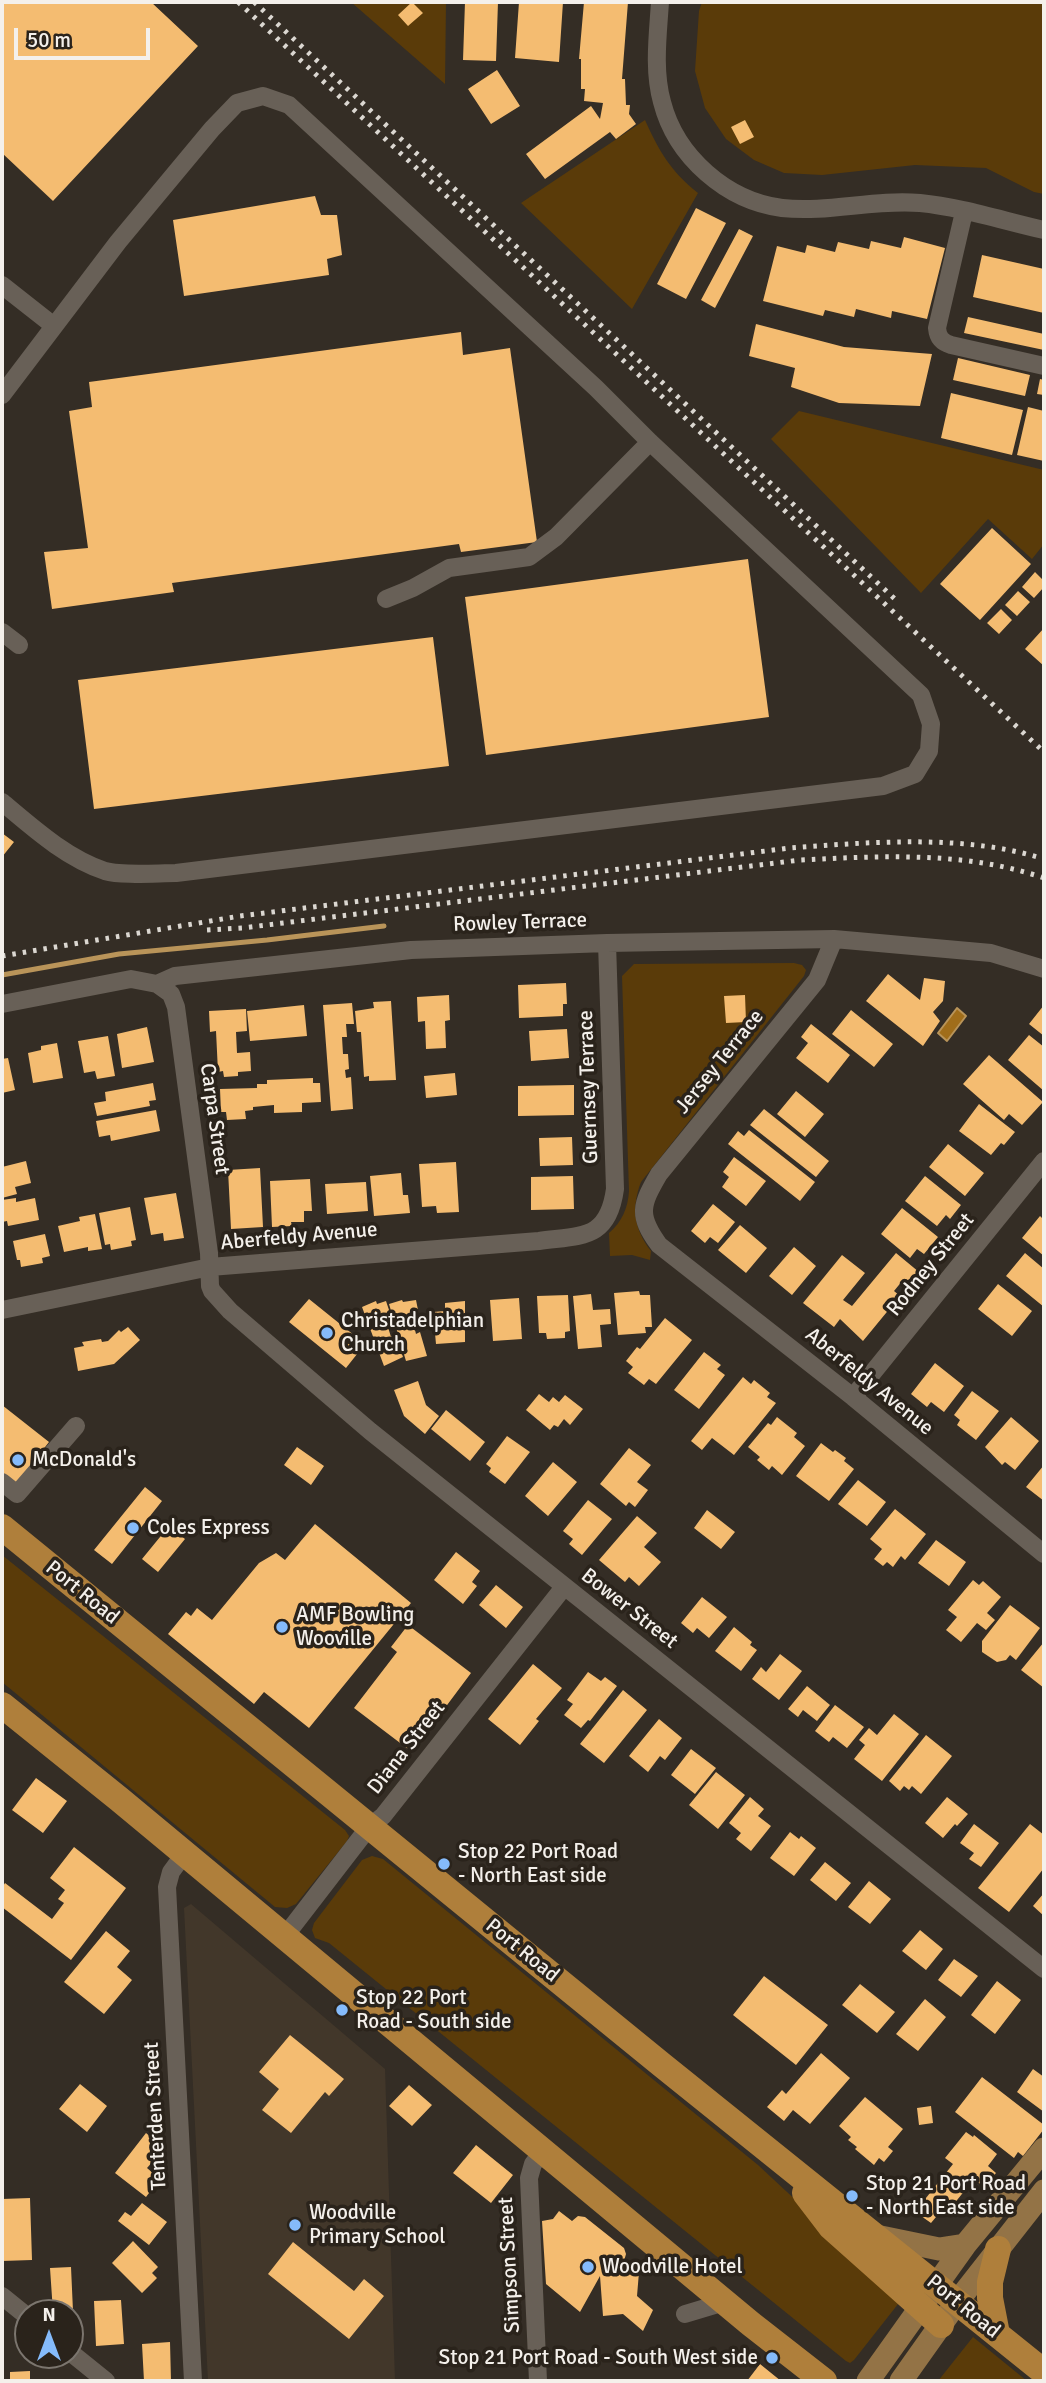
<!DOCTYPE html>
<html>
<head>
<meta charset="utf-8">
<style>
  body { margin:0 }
  #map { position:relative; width:1046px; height:2383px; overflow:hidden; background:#342d25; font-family:Signika,sans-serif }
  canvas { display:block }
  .frame { position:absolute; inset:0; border:4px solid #f4f0eb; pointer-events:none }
  .north { position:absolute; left:14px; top:2299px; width:70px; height:70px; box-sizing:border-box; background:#2a231b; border:2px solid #7b756e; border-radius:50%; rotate:0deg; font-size:19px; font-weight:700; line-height:28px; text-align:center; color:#f4f0eb }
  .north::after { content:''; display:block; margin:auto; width:24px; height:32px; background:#85bbfb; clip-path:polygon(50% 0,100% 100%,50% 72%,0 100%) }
  .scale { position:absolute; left:14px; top:28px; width:136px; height:32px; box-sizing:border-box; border:4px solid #f4f0eb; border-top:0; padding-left:9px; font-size:21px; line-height:24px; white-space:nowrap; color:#f4f0eb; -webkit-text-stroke:5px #2a231b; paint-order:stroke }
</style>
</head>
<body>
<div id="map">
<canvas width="1046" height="2383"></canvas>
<div class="frame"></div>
<div class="north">N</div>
<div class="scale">50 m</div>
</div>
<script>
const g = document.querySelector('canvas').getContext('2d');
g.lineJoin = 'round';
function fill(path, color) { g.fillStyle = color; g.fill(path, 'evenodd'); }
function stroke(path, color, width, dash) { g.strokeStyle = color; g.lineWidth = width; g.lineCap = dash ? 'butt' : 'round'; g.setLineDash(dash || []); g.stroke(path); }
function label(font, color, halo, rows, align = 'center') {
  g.font = font + ' Signika,sans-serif'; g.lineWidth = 7; g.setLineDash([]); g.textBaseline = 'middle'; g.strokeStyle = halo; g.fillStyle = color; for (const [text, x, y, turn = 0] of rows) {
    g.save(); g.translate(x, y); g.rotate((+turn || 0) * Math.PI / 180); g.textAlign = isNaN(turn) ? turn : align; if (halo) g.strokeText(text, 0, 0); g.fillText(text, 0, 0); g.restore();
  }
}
const built = new Path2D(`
  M191 1904 385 2069 395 2381H208L184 1908Z`);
const green = new Path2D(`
  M351 2H446L445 84Z
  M702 2H1044V194L1034 192 986 168 915 165 822 175 784 173 754 160 726 139 705 108 695 71 699 11Z
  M645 120C659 151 671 172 698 193L632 309 521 203Z
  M799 411 1044 470V544L1032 559 988 519 921 593 771 439Z
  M794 963 802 965 806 970 804 976 641 1182C631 1208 634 1229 651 1251L650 1260 632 1255 610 1256 609 1233C622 1222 628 1208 629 1191L622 976 634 964Z
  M2 1555 345 1830 349 1836 347 1841 296 1904 287 1908 275 1907 2 1682Z
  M372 1856 383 1859 758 2165 902 2299 854 2360 850 2363 846 2361 329 1943 315 1938 312 1930 314 1923 362 1860Z
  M973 2337 1027 2381H938Z`);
const water = new Path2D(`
  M957 1008 966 1016 947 1041 938 1033Z`);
const stream = new Path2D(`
  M2 975 119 954 267 940 384 926`);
const building = new Path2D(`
  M2 2H151L198 46 53 201 2 153Z
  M412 2 423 13 408 26 398 15Z
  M465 2H498L496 61 463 60Z
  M519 2H563L559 62 515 58Z
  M584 2H628L622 79H625L626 105H630L629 114 636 124 616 139 610 132 545 179 526 154 591 106 600 119 603 103 584 101 585 89H581V59H579Z
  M497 70 520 106 491 124 468 89Z
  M745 120 754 137 740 144 731 127Z
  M315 196 321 215H337L342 255 327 259 329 275 184 296 173 220Z
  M696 208 726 223 686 299 657 284Z
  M739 229 753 236 715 308 701 300Z
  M904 237 945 248 927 319 892 311 891 318 856 309 854 317 825 310 823 316 763 301 777 246 805 253 807 245 835 252 838 242 869 249 871 241 901 248Z
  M982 255 1044 269V313L973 297Z
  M968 317 1044 334V350L964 333Z
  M756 324 844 347 932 354 920 406 839 403 791 387 795 368 749 356Z
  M461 332 463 355 510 348 537 542 461 552 459 544 172 583 174 592 52 609 44 552 88 548 69 411 92 407 89 382Z
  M958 358 1030 375 1025 396 953 380Z
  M1040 379 1044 380V395L1037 394Z
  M951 393 1023 410 1012 455 941 438Z
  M1028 407 1044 411V461L1017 455Z
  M992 528 1031 564 980 620 940 584Z
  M748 559 769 717 486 755 465 597Z
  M1035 572 1044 581V587L1034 598 1022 587Z
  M1018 591 1030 602 1017 616 1005 605Z
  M1001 609 1012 620 999 634 987 623Z
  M1044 628V666L1025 649Z
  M433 637 449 766 94 809 78 680Z
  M2 833 14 842 2 857Z
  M888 974 920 1000 924 978 945 981 943 1001 933 1012 940 1021 923 1046 866 1001Z
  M566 983 567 1004H563V1016L519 1018 518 985Z
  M449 995 450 1020 445 1021 446 1048 426 1049 425 1021 418 1022 417 997Z
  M745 995 746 1022 726 1023 724 996Z
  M391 1001 396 1080 369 1081V1076L364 1077 361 1032H357L355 1011 374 1008 373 1002Z
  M352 1003 354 1024H346L347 1037H342L343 1054H348L349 1069 345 1070 346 1078 351 1077 353 1109 331 1111 323 1005Z
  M304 1005 307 1036 250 1041 247 1011Z
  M1044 1005V1036L1029 1024Z
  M246 1009 247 1031 236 1032 237 1053 250 1052 251 1071 238 1072V1076L224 1077 223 1071 218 1072 216 1031 210 1032 209 1011Z
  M851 1010 893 1044 874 1067 832 1034Z
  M811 1024 850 1055 828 1083 796 1058 808 1043 801 1037Z
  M147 1027 154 1062 122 1068 117 1034Z
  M567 1029 569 1058 531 1061 529 1031Z
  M1029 1035 1044 1047V1091L1008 1060Z
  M108 1036 115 1076 97 1079 95 1071 84 1073 78 1041Z
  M57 1043 63 1078 33 1083 28 1053 41 1050V1046Z
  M989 1055 1043 1102 1022 1125 1009 1114 1004 1120 963 1084Z
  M8 1058 15 1090 2 1093V1059Z
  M455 1073 457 1095 426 1098 424 1076Z
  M313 1078V1083H320L321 1102 302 1103V1112L274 1113V1105L253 1107V1110L245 1111 246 1119 227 1120 226 1112H221L220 1089 257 1088V1084H267V1080Z
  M153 1083 156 1100 149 1101 150 1106 97 1116 94 1103 106 1101 105 1092Z
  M574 1085V1115L518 1116V1086Z
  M796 1091 824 1114 805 1137 777 1114Z
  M979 1104 1015 1132 1004 1145 1001 1143 991 1155 959 1131Z
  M764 1109 829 1161 816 1177 750 1125Z
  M156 1110 160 1131 111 1141 110 1135 99 1137 96 1121Z
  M749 1130 815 1182 800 1201 728 1144 738 1131 744 1136Z
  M572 1137 573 1165 540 1166 539 1138Z
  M948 1144 984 1173 965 1196 929 1167Z
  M734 1157 766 1181 746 1206 722 1187 729 1177 723 1172Z
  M26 1161 31 1183 15 1187 17 1194 2 1198V1167Z
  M456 1162 459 1212 437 1213 436 1206 422 1207 419 1164Z
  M260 1168 263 1227 231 1229 228 1170Z
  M401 1173 403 1195H408L410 1213 374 1216 370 1176Z
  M573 1176 574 1209 531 1210V1177Z
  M925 1176 961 1205 950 1219 946 1215 937 1226 905 1201Z
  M310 1179 312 1211H304V1222H291L292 1226 272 1227 270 1181Z
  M366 1182 368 1211 327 1214 325 1184Z
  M176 1193 184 1238 164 1241 163 1233 151 1235 144 1198Z
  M16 1198V1202L35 1198 39 1220 8 1226 7 1221 2 1222V1200Z
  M713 1204 735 1222 718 1243 710 1237 705 1243 691 1231Z
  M130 1207 136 1240 131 1241 132 1246 111 1250 110 1244 105 1245 99 1213Z
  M902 1208 938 1237 924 1254 917 1249 910 1258 881 1234Z
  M95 1214 102 1249 88 1251V1247L64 1252 58 1226 80 1221 79 1217Z
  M1040 1216 1044 1220V1256L1022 1238Z
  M740 1225 767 1248 746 1273 718 1250Z
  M45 1234 50 1256 42 1258 43 1263 21 1267 20 1260H17L13 1241Z
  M794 1247 816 1266 792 1295 769 1276Z
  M896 1253 925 1277 915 1290 903 1280 894 1291 900 1296 863 1341 840 1319 834 1327 803 1303 842 1255 865 1273 843 1300 852 1306Z
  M1025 1253 1044 1269V1307L1006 1276Z
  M998 1284 1032 1311 1012 1336 978 1309Z
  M639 1291 640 1295H650L652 1327H645L646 1333 618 1335 614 1293Z
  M591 1294 593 1310 610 1309 611 1324 600 1325 602 1347 578 1349 573 1296Z
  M568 1295 570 1331 565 1332V1338L547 1339 546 1333H539L537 1296Z
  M519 1298 522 1339 493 1341 490 1300Z
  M309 1299 365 1344 346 1368 289 1322Z
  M402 1300 403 1302 416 1300 420 1320 413 1322 416 1334 420 1332 427 1356 406 1361 389 1304Z
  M376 1301 377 1304 386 1301 393 1322 387 1324 391 1337 395 1335 403 1357 384 1366 362 1307Z
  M465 1301V1342L436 1344 433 1312 445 1311V1303Z
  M665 1318 692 1340 656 1384 649 1379 644 1385 628 1373 633 1367 626 1361 637 1347 640 1349Z
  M128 1327 140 1340 114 1364 78 1371 74 1348 84 1346 82 1342 101 1339 102 1342 108 1341 119 1330 121 1332Z
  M704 1352 721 1365 717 1369 725 1375 699 1409 674 1390Z
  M935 1363 964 1386 944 1412 931 1402 927 1407 911 1394Z
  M743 1377 751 1384 754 1380 770 1393 767 1397 776 1403 734 1455 712 1438 702 1450 691 1441Z
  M418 1381 426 1405 439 1416 425 1434 404 1416 394 1390Z
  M972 1391 999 1411 976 1440 957 1425 960 1420 954 1415Z
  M539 1394 549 1402 553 1397 559 1402 565 1395 583 1409 570 1425 564 1419 558 1427 554 1425 550 1430 526 1410Z
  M2 1405 49 1442 13 1488 2 1479Z
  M446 1410 485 1442 470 1461 431 1429Z
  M777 1417 797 1433 794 1437 805 1446 782 1475 772 1466 769 1470 757 1460 760 1457 748 1447 768 1423 771 1425Z
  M1011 1417 1039 1441 1015 1470 1005 1462 1002 1465 985 1447Z
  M507 1436 530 1452 505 1484 489 1472 491 1468 486 1464Z
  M821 1443 833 1452 835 1450 846 1458 844 1461 854 1469 829 1501 796 1476Z
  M297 1447 324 1466 311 1485 284 1465Z
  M629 1448 651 1465 637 1482 648 1490 635 1507 629 1502 626 1506 600 1484Z
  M553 1462 577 1482 548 1516 525 1496Z
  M1044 1465V1501L1026 1487Z
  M858 1480 886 1502 867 1526 838 1504Z
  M145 1487 162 1501 112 1564 94 1550Z
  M588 1500 612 1519 582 1555 569 1544 573 1539 563 1531Z
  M895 1509 926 1534 905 1560 901 1556 893 1567 887 1562 883 1566 874 1559 882 1549 870 1539Z
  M707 1510 735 1532 721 1549 694 1528Z
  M637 1516 657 1533 644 1547 661 1562 639 1586 629 1577 625 1582 599 1560Z
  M315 1524 411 1603 309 1728 264 1692 254 1704 168 1634 186 1612 191 1616 197 1608 212 1620 259 1563 276 1553 285 1560Z
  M169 1526 185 1539 158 1572 142 1559Z
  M936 1540 966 1562 949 1586 918 1563Z
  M456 1552 480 1571 472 1582 477 1586 463 1604 434 1580Z
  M973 1580 979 1585 983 1581 1001 1597 987 1613 995 1620 986 1630 977 1623 961 1642 946 1630 957 1617 948 1610Z
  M496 1585 523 1607 506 1628 479 1605Z
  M702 1597 727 1617 709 1638 697 1628 693 1633 681 1623Z
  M1010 1605 1040 1628 1016 1660 1010 1655 1006 1660 997 1662 982 1652V1641Z
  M408 1625 471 1673 412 1752 354 1708 397 1652 391 1647Z
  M734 1627 752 1642 750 1645 757 1650 741 1671 715 1651Z
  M1044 1642V1688L1021 1670Z
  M780 1654 802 1671 779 1700 752 1679 761 1667 766 1672Z
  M533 1664 562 1688 536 1719 539 1721 520 1745 488 1719Z
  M588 1672 601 1681 605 1677 617 1686 590 1721 588 1720 581 1728 564 1715 573 1704 567 1700Z
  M807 1686 830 1705 817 1721 803 1710 798 1717 788 1709Z
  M623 1690 647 1710 604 1763 580 1744Z
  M835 1705 864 1727 847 1748 833 1737 829 1742 815 1731Z
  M894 1714 919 1734 882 1781 854 1759 865 1745 859 1740 869 1728 877 1735Z
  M659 1719 682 1738 665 1760 660 1756 648 1772 629 1756Z
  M926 1735 952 1756 921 1794 912 1786 909 1790 904 1786 900 1791 889 1781Z
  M691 1749 716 1768 695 1794 671 1775Z
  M716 1772 745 1795 718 1829 689 1805Z
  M36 1778 67 1801 43 1833 12 1810Z
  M750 1797 764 1809 758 1816 771 1826 751 1851 736 1839 741 1833 729 1823Z
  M947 1797 968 1814 957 1826 955 1824 943 1838 925 1823Z
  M974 1824 999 1843 981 1867 969 1859 974 1853 960 1843Z
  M1030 1824 1044 1835V1868L1009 1912 978 1888Z
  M790 1832 799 1839 801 1836 816 1848 794 1876 770 1858Z
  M74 1847 126 1888 71 1960 2 1907V1888L5 1883 52 1919 64 1903 58 1899 65 1890 50 1878Z
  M825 1862 851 1883 836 1901 810 1880Z
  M869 1881 891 1899 870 1924 848 1907Z
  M1044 1893V1916L1033 1906Z
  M920 1930 943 1949 926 1970 902 1951Z
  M106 1931 130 1951 117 1967 132 1980 104 2014 64 1982Z
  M954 1959 978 1976 961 1997 938 1980Z
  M764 1976 828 2025 796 2065 733 2015Z
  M997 1981 1021 2000 995 2034 971 2015Z
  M860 1984 895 2012 877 2033 842 2005Z
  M925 1999 946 2017 918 2051 896 2034Z
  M290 2035 344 2079 329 2096 325 2092 291 2133 262 2110 279 2089 259 2072Z
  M821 2053 850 2078 810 2124 793 2110 784 2121 767 2107 782 2090 786 2094Z
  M1033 2069 1044 2077V2112L1017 2092Z
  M982 2077 1044 2125V2129L1023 2156 1018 2152 1014 2158 955 2112Z
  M80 2084 107 2106 87 2132 59 2109Z
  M409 2085 432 2105 412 2126 389 2106Z
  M865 2097 903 2129 888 2147 893 2151 884 2162 879 2158 874 2165 855 2149 857 2147 848 2140 851 2137 839 2126Z
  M931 2106 933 2123 919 2125 917 2108Z
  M966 2132 973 2137 974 2135 997 2154 988 2166 996 2173 984 2187 974 2179 945 2215 941 2211 931 2223 921 2216 928 2208 922 2203 953 2164 945 2158Z
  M146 2133 159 2144 148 2158 154 2160 147 2168 154 2174 149 2180 155 2185 146 2197 115 2173Z
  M476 2145 513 2175 491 2203 453 2173Z
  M30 2198 32 2260 2 2261V2199Z
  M142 2203 167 2222 149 2245 118 2221 125 2212 131 2216Z
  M559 2211 572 2221 578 2216 585 2217 624 2248 626 2254 624 2261 639 2272 637 2296 653 2310 643 2331 623 2314 603 2316 600 2276 580 2312 546 2284 542 2221 553 2219Z
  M133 2241 158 2267 152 2273 157 2278 142 2293 112 2263Z
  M293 2242 354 2291 364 2279 384 2296 349 2339 268 2274Z
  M71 2267 73 2311 53 2312 50 2268Z
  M121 2300 124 2344 96 2346 94 2301Z
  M170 2342 171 2381H144L142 2344Z
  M760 2364 781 2381H747Z
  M30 2371V2381H10V2372Z`);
const minor = new Path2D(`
  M660 2C658 34 653 70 662 102 676 157 727 201 782 208 828 213 874 199 920 203 961 207 1004 221 1044 230
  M964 212 937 328C938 338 942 342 951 345L1044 366
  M2 285 54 326
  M2 395 118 242 212 129 237 103 263 96 289 105 596 388 650 442 921 695 931 724 929 751 915 774 883 786 176 873C157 873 122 876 105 871 66 858 33 828 2 802
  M386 599 413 588 449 568 529 557 556 537 650 442
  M2 632 19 645
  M834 939 817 980 659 1174C641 1205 637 1215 659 1245L853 1397 1044 1554
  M157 984 171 994 176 1007 209 1253 210 1286 212 1291 230 1311 370 1431 1044 1969
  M2 1004 131 979 157 984 175 976 411 950 607 943 834 939 991 953 1044 969
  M2 1310 210 1267 539 1241C582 1235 608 1240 615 1189L607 943
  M853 1397 1044 1161
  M2 1482 17 1494 76 1426
  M185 1853 171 1872 167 1887 193 2381
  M285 1936 369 1827 383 1816 564 1587
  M2 2296 28 2317
  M685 2314 725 2302
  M70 2352 106 2381
  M538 2381 529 2178 533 2164 543 2151`);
const major = new Path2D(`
  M876 2236 939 2249 965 2245
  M868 2381 965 2245 1044 2149
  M901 2381 957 2302 1044 2191`);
const highway = new Path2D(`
  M2 1527 662 2065 1044 2372
  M2 1705 119 1799 751 2324 824 2381
  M805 2193 831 2227 941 2325
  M997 2334 990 2298V2282L998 2249`);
const rail = new Path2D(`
  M238 2 1044 752
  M254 2 897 601
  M207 930 242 928 800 860C883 856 965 851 1044 878
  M2 956 240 916 790 848C872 842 966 834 1044 859`);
const markers = [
  [327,1333,7,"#85bbfb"],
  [18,1460,7,"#85bbfb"],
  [133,1528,7,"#85bbfb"],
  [282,1627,7,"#85bbfb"],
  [444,1864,7,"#85bbfb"],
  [342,2010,7,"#85bbfb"],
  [852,2196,7,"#85bbfb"],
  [295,2225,7,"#85bbfb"],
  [588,2267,7,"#85bbfb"],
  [772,2358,7,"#85bbfb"]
];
const streetNames = [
  ["Rowley Terrace",520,923,-2],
  ["Jersey Terrace",720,1062,-51],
  ["Guernsey Terrace",589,1087,-92],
  ["Carpa Street",214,1119,82],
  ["Aberfeldy Avenue",299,1237,-5],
  ["Rodney Street",931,1265,-51],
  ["Aberfeldy Avenue",869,1382,39],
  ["Port Road",82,1593,39],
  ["Bower Street",629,1609,38],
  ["Diana Street",407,1748,-52],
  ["Port Road",522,1951,39],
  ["Tenterden Street",156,2116,-93],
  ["Simpson Street",510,2265,-93],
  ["Port Road",963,2307,39]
];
const poiNames = [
  ["Christadelphian",341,1321],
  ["Church",341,1345],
  ["McDonald's",32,1460],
  ["Coles Express",147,1528],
  ["AMF Bowling",296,1615],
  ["Wooville",296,1639],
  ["Stop 22 Port Road",458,1852],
  ["- North East side",458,1876],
  ["Stop 22 Port",356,1998],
  ["Road - South side",356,2022],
  ["Stop 21 Port Road",866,2184],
  ["- North East side",866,2208],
  ["Woodville",309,2213],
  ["Primary School",309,2237],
  ["Woodville Hotel",602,2267],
  ["Stop 21 Port Road - South West side",758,2358,"right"]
];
fill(built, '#42372a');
fill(green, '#5a3b09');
fill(water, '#a06d1a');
stroke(water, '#b99459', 2);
stroke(stream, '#b99459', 5);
fill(building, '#f4bc71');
stroke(minor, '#686057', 18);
stroke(major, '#937346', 23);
stroke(highway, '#af7f3b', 26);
stroke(rail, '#dbd7d1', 5, [3.5, 7]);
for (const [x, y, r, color] of markers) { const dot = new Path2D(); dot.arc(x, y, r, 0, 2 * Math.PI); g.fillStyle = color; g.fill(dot); stroke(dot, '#2a231b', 2.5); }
label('21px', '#f4f0eb', '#2a231b', streetNames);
label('21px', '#f4f0eb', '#2a231b', poiNames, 'left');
</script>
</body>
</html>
